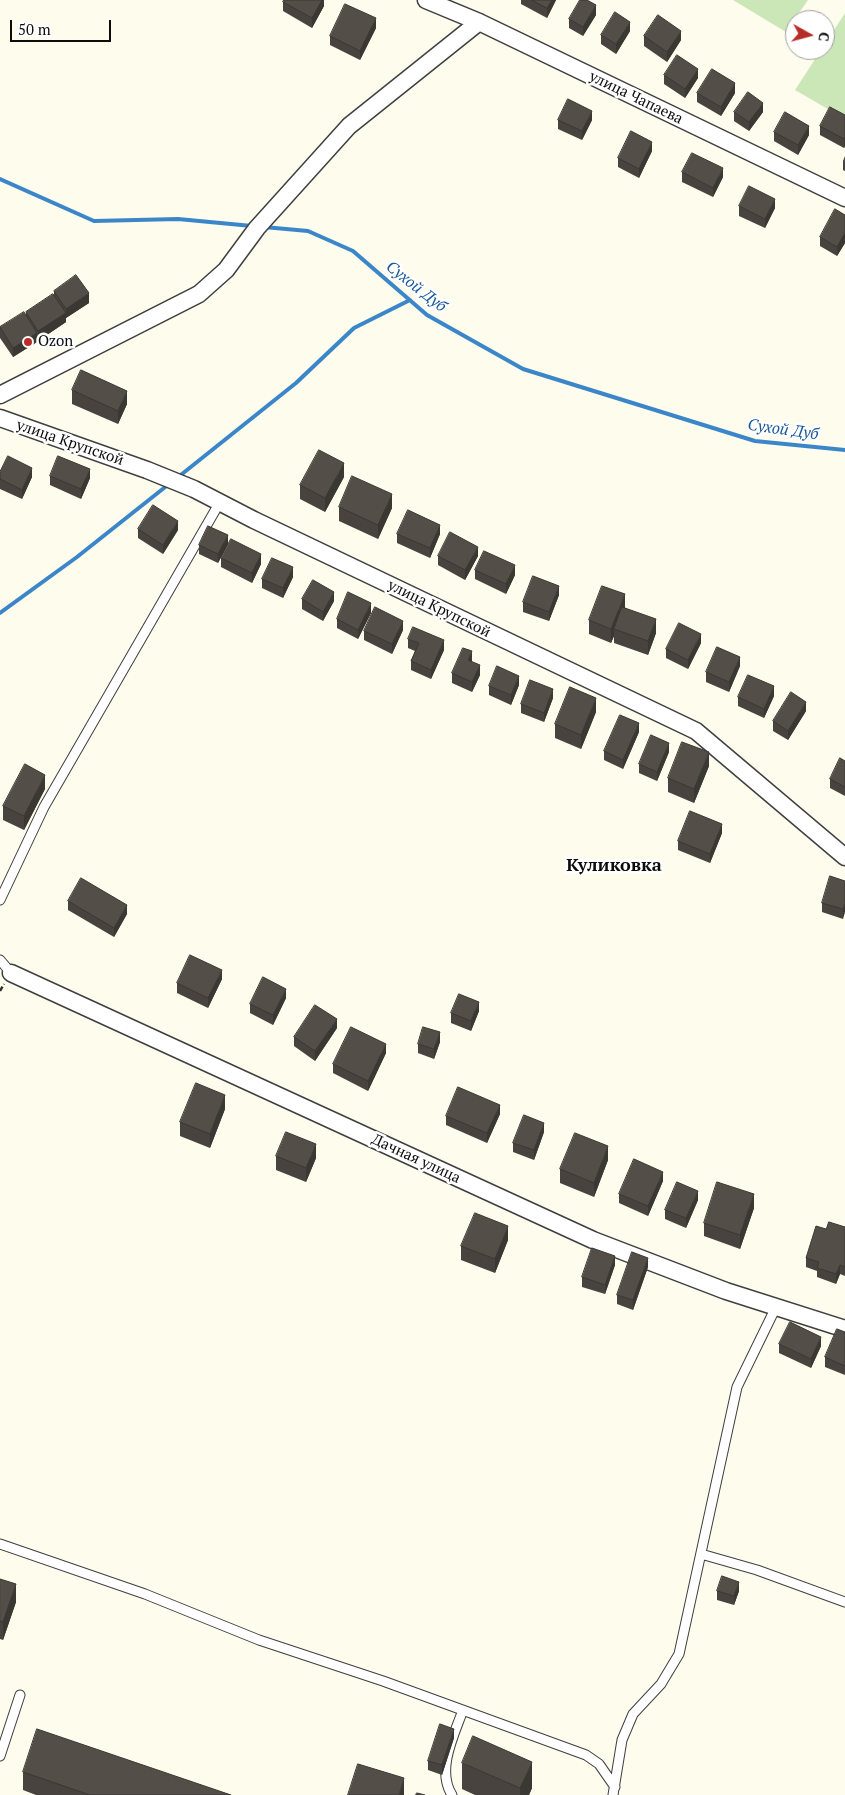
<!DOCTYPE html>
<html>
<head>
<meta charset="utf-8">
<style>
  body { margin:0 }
  #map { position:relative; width:845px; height:1795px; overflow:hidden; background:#fefcec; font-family:"PT Serif",serif }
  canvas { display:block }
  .north { position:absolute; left:785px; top:10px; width:50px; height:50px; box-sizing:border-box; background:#fff; border:1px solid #9e9e9e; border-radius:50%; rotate:97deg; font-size:14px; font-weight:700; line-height:20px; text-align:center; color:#0c0c0c }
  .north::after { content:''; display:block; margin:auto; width:18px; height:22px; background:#b82c28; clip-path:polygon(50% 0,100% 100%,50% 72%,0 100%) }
  .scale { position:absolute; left:10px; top:20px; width:101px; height:22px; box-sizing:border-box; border:2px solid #0c0c0c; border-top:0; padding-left:6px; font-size:15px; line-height:18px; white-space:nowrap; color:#0c0c0c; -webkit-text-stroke:4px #fff; paint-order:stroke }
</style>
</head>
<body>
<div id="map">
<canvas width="845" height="1795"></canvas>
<div class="north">С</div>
<div class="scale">50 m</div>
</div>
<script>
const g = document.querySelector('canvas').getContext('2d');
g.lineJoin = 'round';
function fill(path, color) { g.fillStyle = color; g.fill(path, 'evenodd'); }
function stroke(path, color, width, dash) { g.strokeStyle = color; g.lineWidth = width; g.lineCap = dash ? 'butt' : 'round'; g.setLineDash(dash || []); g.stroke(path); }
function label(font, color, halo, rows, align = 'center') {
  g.font = font + ' "PT Serif",serif'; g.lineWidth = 5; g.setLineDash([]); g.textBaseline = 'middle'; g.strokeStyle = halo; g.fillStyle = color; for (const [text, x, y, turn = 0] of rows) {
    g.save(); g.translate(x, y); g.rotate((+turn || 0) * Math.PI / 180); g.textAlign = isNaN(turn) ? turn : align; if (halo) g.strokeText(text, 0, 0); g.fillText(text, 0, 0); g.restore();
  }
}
const green = new Path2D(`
  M733 0H808L786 32Z
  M845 13V119L795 90 821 50H825V44Z`);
const stream = new Path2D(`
  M0 179 94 221 178 219 252 226
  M264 227 308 231 353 251 427 315 523 369 755 441 845 450
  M177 478 296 383 354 328 410 300
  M0 613 77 557 169 484`);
const path = new Path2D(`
  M0 991 4 984`);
const lane = new Path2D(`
  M0 900 44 807 220 502
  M0 960 11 973
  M0 1544 145 1594 259 1640 383 1681 586 1755 599 1764 615 1787
  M701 1554 757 1570 845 1602
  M0 1756 20 1695
  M452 1795C436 1770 454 1735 463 1710
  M613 1795 622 1740 633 1714 661 1684 679 1654 737 1387 776 1307`);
const street = new Path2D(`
  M426 0 479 22 845 198
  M0 395 199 294 226 270 257 228 349 126 479 22
  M0 418 147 470 194 489 254 520 696 731 845 857
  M11 973 593 1240 726 1291 845 1329`);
const wall = new Path2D(`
  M324 0V6L312 28 283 11V2Z
  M521 0H556L547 18 521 4Z
  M596 15 583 36 569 28V19Z
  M376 28 360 60 330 45V36Z
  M630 31 616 54 601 44V35Z
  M644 36 681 40 667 62 644 46Z
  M664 75 698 78 685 98 664 84Z
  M697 93H735L721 116 697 102Z
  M734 112H763L749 131 734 121Z
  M845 115V146L844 148 820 135V126Z
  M558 120H592L582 140 558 129Z
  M774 132 809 135 798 155 774 141Z
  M652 151 639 178 618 167V158Z
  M845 156V171L843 170V161Z
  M682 172 723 177 713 197 682 182Z
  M739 206 775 208 765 228 739 216Z
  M845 215V243L837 256 820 246V237Z
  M54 291 89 303 66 318V322L38 341 37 339V342L13 357 0 338V327L26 314V312L54 294Z
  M72 390 127 404 118 424 72 404Z
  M0 472 32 477 22 499 0 489Z
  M50 476 90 478 81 499 50 485Z
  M344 477 325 512 300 499V485Z
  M339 507 392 508 378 539 339 521Z
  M138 529 178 530 163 554 138 538Z
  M397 534H440L430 558 397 543Z
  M228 544 218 563 199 554V545Z
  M438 556H478L465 580 438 565Z
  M221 558 261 564 252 583 221 567Z
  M475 570 515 575 506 594 475 579Z
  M293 577 283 598 262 588V579Z
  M559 595 549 621 523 612V602Z
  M302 599 334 601 323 621 302 609Z
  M625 608 656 633 648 655 614 643V636L611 643 589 634V620Z
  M371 613 358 639 337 628V619Z
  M403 630 392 654 364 640V631Z
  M408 639 444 650 431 679 411 670V661L415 651 408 648Z
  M701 643 688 669 666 658V649Z
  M471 661 480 675 472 692 452 683V673L472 661Z
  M740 666 729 692 706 682V672Z
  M519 685 511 705 489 695V686Z
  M774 696 764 718 738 706V697Z
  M553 698 544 722 521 713V704Z
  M806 711 788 740 773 731V721Z
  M596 712 581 749 555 738V724Z
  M639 732 623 769 604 760V751Z
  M669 752 657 781 639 773V764Z
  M845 761V796L830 788V779Z
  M709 766 694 803 668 792V778Z
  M45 789 24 830 3 820V806Z
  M722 833 710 863 678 850V841Z
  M845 881 843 919 822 912V903Z
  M68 901 127 914 114 937 68 910Z
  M222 979 208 1008 177 993V983Z
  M286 998 273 1025 250 1013V1004Z
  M479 1011 471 1031 451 1023V1013Z
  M337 1028 315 1061 294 1046V1037Z
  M440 1042 434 1059 418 1053V1044Z
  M386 1053 368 1091 333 1073V1064Z
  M225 1109 210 1148 180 1136V1122Z
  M500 1114 487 1143 446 1125V1116Z
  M544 1132 534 1160 513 1152V1143Z
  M276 1156 316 1158 306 1182 276 1170Z
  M608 1160 594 1197 560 1183V1169Z
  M663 1181 648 1216 619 1203V1194Z
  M698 1200 686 1228 665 1219V1210Z
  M754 1208 740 1249 704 1236V1223Z
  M845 1227V1276L840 1274 836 1284 817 1277V1271L806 1267V1258L826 1229Z
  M508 1240 495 1273 461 1260V1246Z
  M615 1265 605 1294 582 1287V1277Z
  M648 1267 633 1310 617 1304V1295Z
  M845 1332V1375L825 1367V1357Z
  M779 1344 821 1346 811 1368 779 1353Z
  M0 1579 16 1602 3 1640 0 1639Z
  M717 1591H739L734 1605 717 1600Z
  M454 1738 442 1775 428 1770V1761Z
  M462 1763 532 1788 529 1795H475L462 1789Z
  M23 1772 231 1795H36L23 1790Z`);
const shadedWall = new Path2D(`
  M322 0H324V6L312 28V18Z
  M552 0H556L547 18V8Z
  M596 5V15L583 36V27Z
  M376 18V28L360 60V51Z
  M630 22V31L616 54V44Z
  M681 31V40L667 62V52Z
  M698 69V78L685 98V89Z
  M735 83V93L721 116V107Z
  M763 103V112L749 131V122Z
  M592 111V120L582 140V131Z
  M809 126V135L798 155V145Z
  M845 137V146L844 148V139Z
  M652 142V151L639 178V169Z
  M723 168V177L713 197V188Z
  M775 199V208L765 228V219Z
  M845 233V243L837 256V247Z
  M89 293V303L66 318V309Z
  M66 313V322L38 341V331Z
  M37 333V342L13 357V348Z
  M127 391V404L118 424V411Z
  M344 463V477L325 512V498Z
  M32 468V477L22 499V490Z
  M90 469V478L81 499V489Z
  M392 494V508L378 539V525Z
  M178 521V530L163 554V545Z
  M440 525V534L430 558V548Z
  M228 535V544L218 563V554Z
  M478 547V556L465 580V570Z
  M261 554V564L252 583V573Z
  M515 565V575L506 594V584Z
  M293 567V577L283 598V588Z
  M559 586V595L549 621V612Z
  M334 592V601L323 621V612Z
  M625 594V608L614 629V636L611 643V629Z
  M371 603V613L358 639V630Z
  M656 619V633L648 655V641Z
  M403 621V630L392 654V644Z
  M701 634V643L688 669V660Z
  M444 640V650L431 679V670Z
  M472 651V661L468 669V660Z
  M740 657V666L729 692V682Z
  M480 665V675L472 692V682Z
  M519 676V685L511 705V695Z
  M774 686V696L764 718V709Z
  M553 689V698L544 722V713Z
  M596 698V712L581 749V735Z
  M806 702V711L788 740V731Z
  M639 723V732L623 769V760Z
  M669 743V752L657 781V772Z
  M709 752V766L694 803V789Z
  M45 775V789L24 830V816Z
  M722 824V833L710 863V854Z
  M845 903V912L843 919V909Z
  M127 905V914L114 937V928Z
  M222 970V979L208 1008V998Z
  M286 989V998L273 1025V1015Z
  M479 1002V1011L471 1031V1021Z
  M337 1019V1028L315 1061V1051Z
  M440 1032V1042L434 1059V1049Z
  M386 1044V1053L368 1091V1081Z
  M225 1095V1109L210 1148V1134Z
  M500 1105V1114L487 1143V1133Z
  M544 1123V1132L534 1160V1150Z
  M316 1144V1158L306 1182V1168Z
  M608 1146V1160L594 1197V1183Z
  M663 1172V1181L648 1216V1206Z
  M698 1191V1200L686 1228V1218Z
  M754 1194V1208L740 1249V1235Z
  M508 1226V1240L495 1273V1259Z
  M615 1256V1265L605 1294V1285Z
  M648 1258V1267L633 1310V1300Z
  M840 1265V1274L836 1284V1274Z
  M821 1337V1346L811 1368V1359Z
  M739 1582V1591L734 1605V1596Z
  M16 1584V1602L3 1640V1622Z
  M454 1729V1738L442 1775V1765Z
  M532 1762V1788L529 1795H520V1788Z
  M404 1778V1795H399Z`);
const building = new Path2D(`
  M284 0H322L312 18 283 2Z
  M532 0H552L547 8Z
  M580 0H587L596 5 583 27 569 19Z
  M345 4 376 18 360 51 330 36Z
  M615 12 630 22 616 44 601 35Z
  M658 15 681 31 667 52 644 36Z
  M677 55 698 69 685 89 664 75Z
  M712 69 735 83 721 107 697 93Z
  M748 92 763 103 749 122 734 112Z
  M568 99 592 111 582 131 558 120Z
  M830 107 845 115V137L844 139 820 126Z
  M785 112 809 126 798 145 774 132Z
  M631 131 652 142 639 169 618 158Z
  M692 153 723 168 713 188 682 172Z
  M749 186 775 199 765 219 739 206Z
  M835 209 845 215V233L837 247 820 237Z
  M76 275 89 293 66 309 54 291Z
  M53 294 66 313 38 331 26 312Z
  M24 312 37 333 13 348 0 327Z
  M81 370 127 391 118 411 72 390Z
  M319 450 344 463 325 498 300 485Z
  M8 456 32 468 22 490 0 479V472Z
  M58 456 90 469 81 489 50 476Z
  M352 476 392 494 378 525 339 507Z
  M153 505 178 521 163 545 138 529Z
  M408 510 440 525 430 548 397 534Z
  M208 526 228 535 218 554 199 545Z
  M450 532 478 547 465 570 438 556Z
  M231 539 261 554 252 573 221 558Z
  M484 551 515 565 506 584 475 570Z
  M272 558 293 567 283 588 262 579Z
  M533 576 559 586 549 612 523 602Z
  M313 580 334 592 323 612 302 599Z
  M602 586 625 594 611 629 589 620Z
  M348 592 371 603 358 630 337 619Z
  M375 607 403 621 392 644 364 631Z
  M622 607 656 619 648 641 614 629Z
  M679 623 701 634 688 660 666 649Z
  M413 627 444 640 431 670 411 661 419 643 408 639Z
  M717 647 740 657 729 682 706 672Z
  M463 648 472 651 468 660 480 665 472 682 452 673Z
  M497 666 519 676 511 695 489 686Z
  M748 675 774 686 764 709 738 697Z
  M530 680 553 689 544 713 521 704Z
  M570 687 596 698 581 735 555 724Z
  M791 692 806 702 788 731 773 721Z
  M620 715 639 723 623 760 604 751Z
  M651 735 669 743 657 772 639 764Z
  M682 742 709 752 694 789 668 778Z
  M840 758 845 761V787L830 779Z
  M25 764 45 775 24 816 3 806Z
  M690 811 722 824 710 854 678 841Z
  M830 876 845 881V903L843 909 822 903Z
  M81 878 127 905 114 928 68 901Z
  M190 955 222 970 208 998 177 983Z
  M263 977 286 989 273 1015 250 1004Z
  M459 994 479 1002 471 1021 451 1013Z
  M315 1005 337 1019 315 1051 294 1037Z
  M351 1027 386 1044 368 1081 333 1064Z
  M423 1027 440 1032 434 1049 418 1044Z
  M196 1083 225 1095 210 1134 180 1122Z
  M458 1087 500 1105 487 1133 446 1116Z
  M524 1115 544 1123 534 1150 513 1143Z
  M286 1132 316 1144 306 1168 276 1156Z
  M575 1133 608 1146 594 1183 560 1169Z
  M634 1159 663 1172 648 1206 619 1194Z
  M677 1182 698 1191 686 1218 665 1210Z
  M717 1182 754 1194 740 1235 704 1223Z
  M475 1213 508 1226 495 1259 461 1246Z
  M829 1222 845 1227V1267L840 1265 836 1274 817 1268 819 1262 806 1258 816 1226 826 1229Z
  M592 1248 615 1256 605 1285 582 1277Z
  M632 1252 648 1258 633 1300 617 1295Z
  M790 1322 821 1337 811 1359 779 1344Z
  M837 1329 845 1332V1366L825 1357Z
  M722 1576 739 1582 734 1596 717 1591Z
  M0 1579 16 1584 3 1622 0 1621Z
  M440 1724 454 1729 442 1765 428 1761Z
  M37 1729 231 1795H90L23 1772Z
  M473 1736 532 1762 520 1788 462 1763Z
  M358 1764 404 1778 399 1795H348Z
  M417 1793 425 1795H416Z`);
const markers = [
  [28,342,5,"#b82c28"]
];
const streetNames = [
  ["улица Чапаева",636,98,26],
  ["улица Крупской",70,443,19],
  ["улица Крупской",439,609,26],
  ["Дачная улица",416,1159,25]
];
const poiNames = [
  ["Ozon",38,342]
];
const waterNames = [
  ["Сухой Дуб",416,287,38],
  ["Сухой Дуб",783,430,8]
];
const quarterNames = [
  ["Куликовка",614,866]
];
fill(green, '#cce7b7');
stroke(stream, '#3b86c9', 4);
stroke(lane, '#3f3f3f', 11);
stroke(street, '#3f3f3f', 19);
stroke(path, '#2e2e2e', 2.5, [5, 2.5]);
stroke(lane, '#fff', 9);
stroke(street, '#fff', 16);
fill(wall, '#48433f');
fill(shadedWall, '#3b3733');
fill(building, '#544e49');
stroke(building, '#3b3733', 1);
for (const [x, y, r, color] of markers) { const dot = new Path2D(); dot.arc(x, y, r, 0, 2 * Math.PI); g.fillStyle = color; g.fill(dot); stroke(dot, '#fff', 2); }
label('15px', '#0c0c0c', '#fff', streetNames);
label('15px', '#0c0c0c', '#fff', poiNames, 'left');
label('italic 16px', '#19589a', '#fff', waterNames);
label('bold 18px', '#0c0c0c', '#fff', quarterNames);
</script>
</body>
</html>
